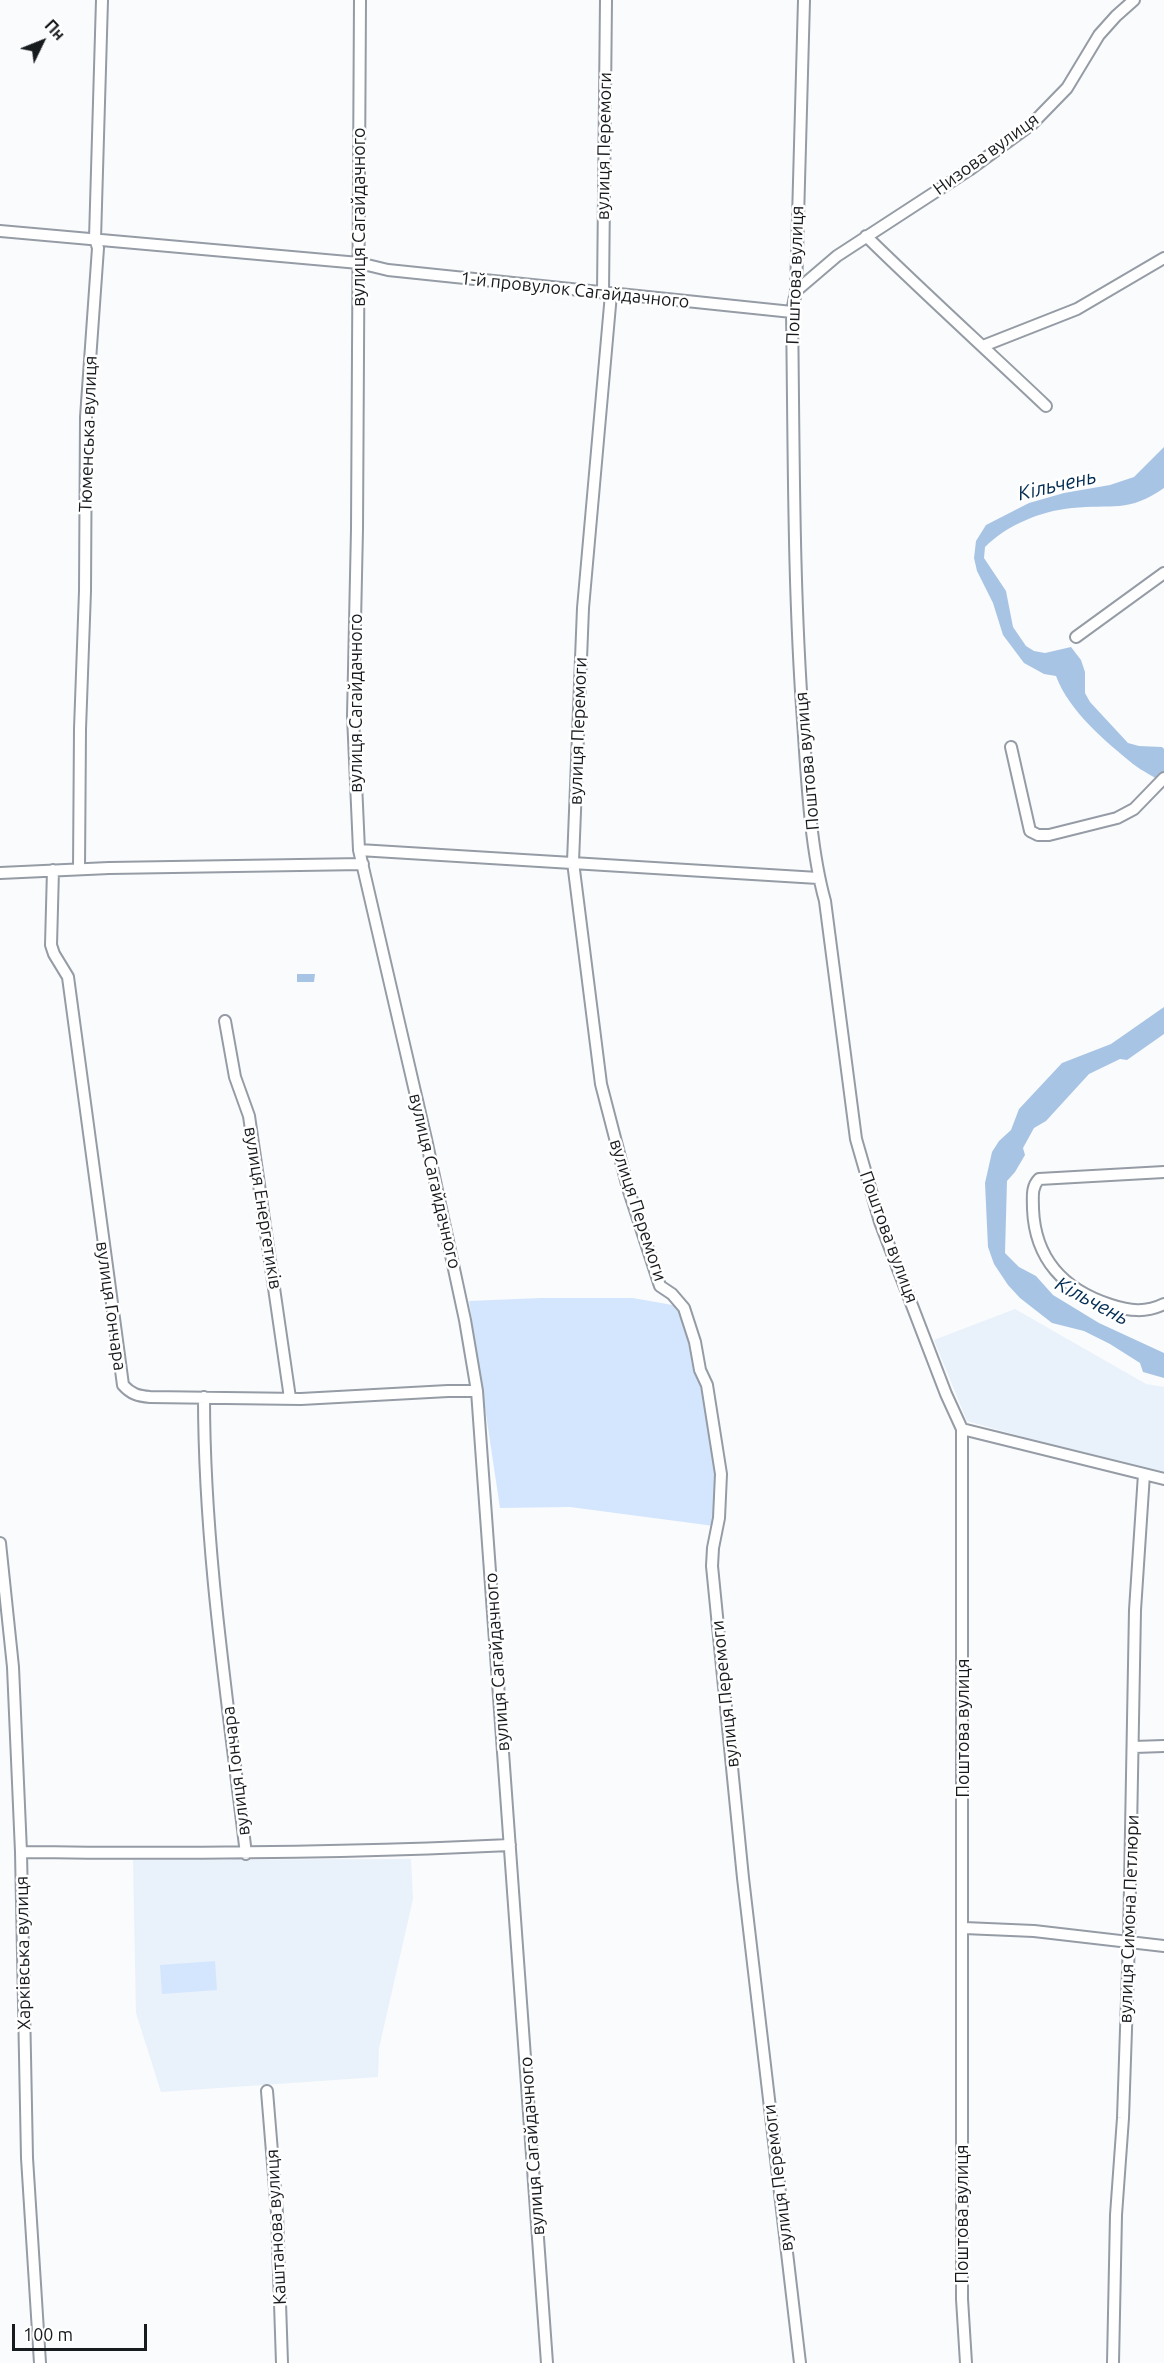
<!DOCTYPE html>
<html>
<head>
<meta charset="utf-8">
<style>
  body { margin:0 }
  #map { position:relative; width:1164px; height:2363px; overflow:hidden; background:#fafbfd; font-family:Ubuntu,sans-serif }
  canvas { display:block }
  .north { position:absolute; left:12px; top:12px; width:60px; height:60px; -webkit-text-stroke:4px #fff; paint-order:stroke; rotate:47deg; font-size:16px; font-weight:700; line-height:24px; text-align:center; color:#181b1e }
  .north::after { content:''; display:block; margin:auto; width:21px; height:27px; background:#181b1e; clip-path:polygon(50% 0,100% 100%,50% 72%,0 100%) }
  .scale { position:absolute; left:12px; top:2324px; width:135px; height:27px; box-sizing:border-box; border:3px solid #181b1e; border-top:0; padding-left:8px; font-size:18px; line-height:21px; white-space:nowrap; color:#181b1e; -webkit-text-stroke:4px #fff; paint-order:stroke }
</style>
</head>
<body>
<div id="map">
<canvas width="1164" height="2363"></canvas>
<div class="north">Пн</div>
<div class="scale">100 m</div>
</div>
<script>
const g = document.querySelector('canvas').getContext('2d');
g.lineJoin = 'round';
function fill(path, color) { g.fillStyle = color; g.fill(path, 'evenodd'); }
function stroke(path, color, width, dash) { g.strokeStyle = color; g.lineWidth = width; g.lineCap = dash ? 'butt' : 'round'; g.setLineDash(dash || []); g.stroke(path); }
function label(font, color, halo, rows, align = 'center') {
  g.font = font + ' Ubuntu,sans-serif'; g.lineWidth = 5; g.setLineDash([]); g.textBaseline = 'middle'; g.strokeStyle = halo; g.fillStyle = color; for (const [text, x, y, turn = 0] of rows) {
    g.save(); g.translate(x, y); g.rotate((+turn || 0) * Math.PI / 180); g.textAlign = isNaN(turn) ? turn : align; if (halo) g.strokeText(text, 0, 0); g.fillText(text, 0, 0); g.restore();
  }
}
const built = new Path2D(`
  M1015 1309 1146 1384 1164 1387V1477L967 1421 934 1340Z
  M411 1859 413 1899 379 2048 378 2077 161 2092 136 2013 133 1860Z`);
const green = new Path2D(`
  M540 1298H633L678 1306 702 1392 719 1482 714 1526 570 1507 500 1508 469 1301Z
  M215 1961 217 1990 162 1994 160 1965Z`);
const water = new Path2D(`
  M1164 447V488C1129 513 1111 504 1072 508 1041 511 1007 525 985 547L984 558 1006 591 1013 627 1026 646 1034 651 1045 653 1071 647 1081 660 1085 672V693L1090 702 1128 743 1139 746 1162 747 1164 749V785C1155 776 1143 772 1133 764 1105 741 1069 711 1056 676L1044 674 1024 663 1003 635 993 603 977 571 974 558 976 541 986 525 1029 503 1064 493 1110 485 1134 477Z
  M297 974H315L314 982H297Z
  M1164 1007V1034L1127 1060 1120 1059 1089 1074 1046 1121 1034 1128 1023 1148 1025 1155 1015 1172 1007 1181 1005 1253 1019 1267 1036 1276 1053 1295 1099 1323 1164 1353V1378L1143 1372 1140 1363 1110 1344 1084 1331 1052 1323 1020 1298 1008 1285 994 1264 988 1247 985 1183 992 1152 999 1141 1011 1130 1019 1109 1062 1063 1111 1044Z`);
const minor = new Path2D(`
  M360 0 357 529 353 716 359 850 426 1139 465 1320 477 1391 547 2363
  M804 0 796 291 792 312C794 449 793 585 803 721 807 778 810 847 825 901L856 1139 880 1222 946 1394 962 1429V2299L966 2363
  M0 231 359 263 388 270 792 312
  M866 236C925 294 986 349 1046 406
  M796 291 837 256 969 170 1032 124 1067 88 1099 35 1116 16 1134 0
  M603 293 606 0
  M611 294 583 608 573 862 601 1084 628 1188 660 1286 672 1294 684 1308 695 1342 700 1370 707 1385 721 1474 719 1518 713 1548 712 1566 743 1878 800 2363
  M983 346 1077 309 1164 258
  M1076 637 1164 573
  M1011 747 1030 831 1038 835H1049L1117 818 1134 809 1164 778
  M359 850 818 878
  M79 869 80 729 85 591 86 417 98 248 95 239 102 0
  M53 870 51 945 54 954 68 977 123 1385C131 1394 138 1396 150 1397L301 1399 448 1391H477
  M0 873 109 868 363 864
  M225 1021 235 1077 249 1116 290 1398
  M1164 1172 1039 1179C1031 1187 1033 1198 1033 1209 1035 1259 1064 1290 1111 1305 1129 1311 1146 1313 1164 1304
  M204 1397C204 1549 228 1703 246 1854
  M962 1429 1164 1479
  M0 1543 13 1667 21 1852 27 2158 40 2363
  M1134 1747 1164 1746
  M21 1852C184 1854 347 1853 510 1845
  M964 1928 1034 1931 1164 1946
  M267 2091 277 2213 282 2363
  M1113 2363 1116 2215 1123 2118 1129 1941 1135 1610 1144 1474`);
const streetNames = [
  ["вулиця Перемоги",604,146,-89],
  ["Низова вулиця",986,154,-36],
  ["вулиця Сагайдачного",359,217,-90],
  ["Поштова вулиця",795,275,-88],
  ["1-й провулок Сагайдачного",575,290,6],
  ["Тюменська вулиця",88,434,-88],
  ["вулиця Сагайдачного",356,703,-90],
  ["вулиця Перемоги",578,731,-88],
  ["Поштова вулиця",807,761,-95],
  ["вулиця Сагайдачного",435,1181,77],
  ["вулиця Енергетиків",263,1208,81],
  ["вулиця Перемоги",638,1210,72],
  ["Поштова вулиця",889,1237,70],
  ["вулиця Гончара",111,1306,82],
  ["вулиця Сагайдачного",497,1662,-94],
  ["вулиця Перемоги",725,1694,-96],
  ["Поштова вулиця",963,1728,-90],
  ["вулиця Гончара",236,1771,-97],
  ["вулиця Симона Петлюри",1129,1919,-88],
  ["Харківська вулиця",23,1953,-91],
  ["вулиця Сагайдачного",532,2146,-94],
  ["вулиця Перемоги",778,2178,-97],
  ["Поштова вулиця",962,2214,-90],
  ["Каштанова вулиця",276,2227,-93]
];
const waterNames = [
  ["Кільчень",1057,485,-13],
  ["Кільчень",1092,1301,28]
];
fill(built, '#e9f1fa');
fill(green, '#d4e6fd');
fill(water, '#a8c4e4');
stroke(minor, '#959ca5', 14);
stroke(minor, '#fff', 10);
label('18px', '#181b1e', '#fff', streetNames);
label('italic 20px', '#002b52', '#fff', waterNames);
</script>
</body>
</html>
